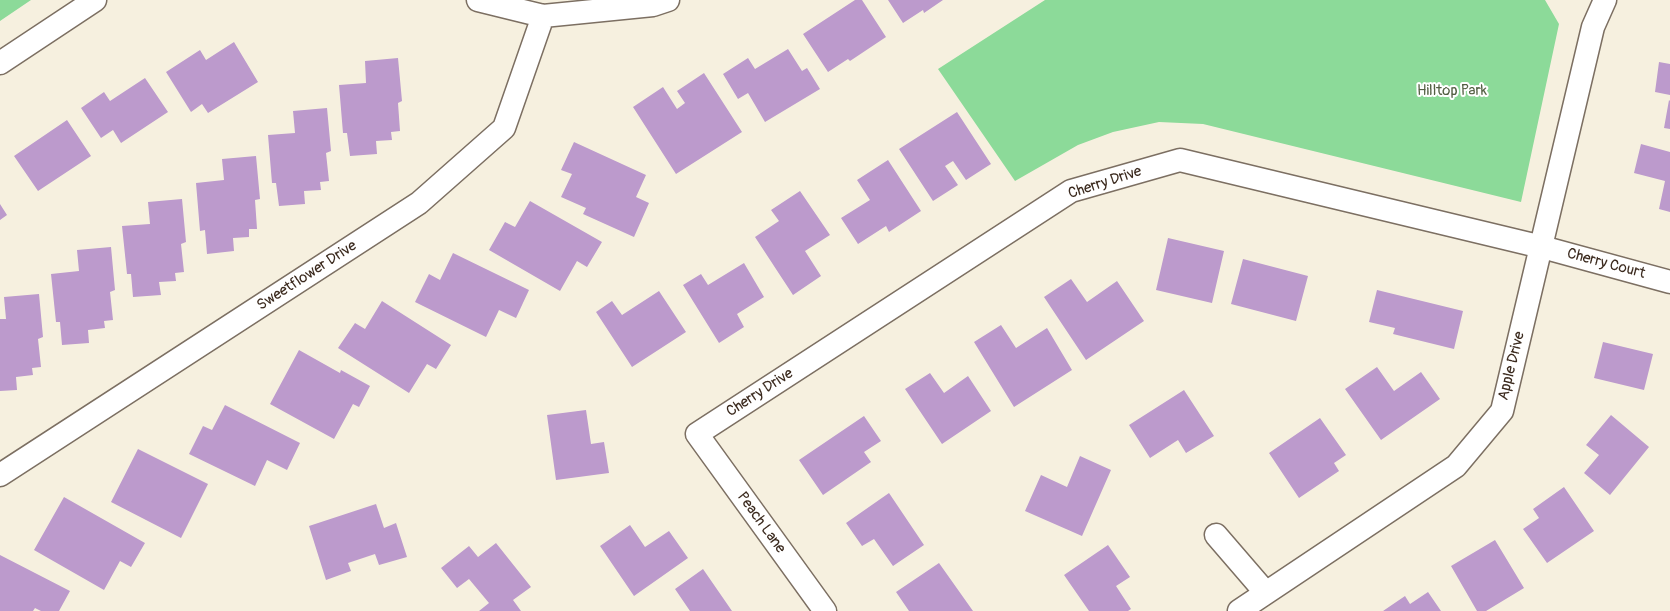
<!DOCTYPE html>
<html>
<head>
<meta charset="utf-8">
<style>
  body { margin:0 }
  canvas { display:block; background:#f6f0df }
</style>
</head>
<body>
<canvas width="1670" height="611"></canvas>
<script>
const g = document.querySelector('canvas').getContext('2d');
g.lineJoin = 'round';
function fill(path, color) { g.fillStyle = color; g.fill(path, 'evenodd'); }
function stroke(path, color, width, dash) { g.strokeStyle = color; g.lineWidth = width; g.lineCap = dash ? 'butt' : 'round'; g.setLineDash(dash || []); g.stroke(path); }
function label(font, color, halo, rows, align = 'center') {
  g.font = font + ' Pangolin,sans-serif'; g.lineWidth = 4; g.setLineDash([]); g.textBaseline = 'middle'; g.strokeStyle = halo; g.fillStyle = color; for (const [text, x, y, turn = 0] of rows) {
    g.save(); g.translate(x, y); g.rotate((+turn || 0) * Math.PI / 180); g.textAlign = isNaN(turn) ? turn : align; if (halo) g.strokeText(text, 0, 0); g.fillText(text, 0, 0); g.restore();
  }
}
const green = new Path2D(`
  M0 0H31L0 21Z
  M1045 0H1545L1559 24 1521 202 1203 124 1159 122 1113 132 1078 145 1015 181 938 69Z`);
const building = new Path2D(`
  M855 0H862L886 37 850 61 848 59 828 72 803 34Z
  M888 0H943L924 13 923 10 903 23Z
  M234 42 258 82 208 113 202 104 191 112 166 72 200 50 206 60Z
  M788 49 802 71 807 68 820 89 765 122 748 93 738 99 723 74 748 58 755 69Z
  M398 58 402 101 398 103 400 131 391 132 392 140 376 141 377 154 350 156 347 133H343L339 85 366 83 365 61Z
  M1659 62 1670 64V95L1655 92Z
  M704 73 742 132 676 174 633 107 663 87 677 109 685 103 677 91Z
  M145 78 168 112 121 143 113 130 101 138 81 108 104 92 110 101Z
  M1669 100 1670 101V129L1664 128Z
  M327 108 331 151 326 153 329 181 320 182 321 190 304 191 305 204 279 206 276 183H272L268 135 295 133 293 111Z
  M957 112 991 164 966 180 953 161 945 166 958 185 933 201 899 149Z
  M67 120 91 156 38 191 14 156Z
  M574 142 646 175 636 197 649 203 634 237 583 214 586 208 561 197 572 174 561 170Z
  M1641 144 1670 152V212L1659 209 1665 181 1634 173Z
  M256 156 260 199 255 200 257 229H249V237L233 238 234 251 207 254 205 230 200 231 196 183 224 180 222 159Z
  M888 160 921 211 889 232 886 226 858 244 841 218 870 200 857 180Z
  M800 191 830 235 805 251 821 276 793 295 755 237 779 221 771 210Z
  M182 199 186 242 181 244 184 272 175 273 176 281 159 282 161 295 133 297 131 274H127L122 226 150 224 148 202Z
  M530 201 602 242 587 267 577 261 560 291 489 250 505 222 515 227Z
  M0 204 7 215 0 220Z
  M1168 238 1224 251 1212 303 1156 290Z
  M111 247 115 290 110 292 113 320 104 321 105 328 88 330 89 343 62 345 60 322H56L51 274 79 271 77 250Z
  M453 253 529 290 516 318 499 310 486 337 415 302 429 274 440 280Z
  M1243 259 1308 276 1296 321 1231 304Z
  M744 263 764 297 737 314 744 327 719 343 683 285 701 274 708 285Z
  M1071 279 1087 302 1117 281 1144 321 1086 360 1044 297Z
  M1377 290 1463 311 1454 349 1393 334 1395 328 1369 322Z
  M659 291 686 332 632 367 596 312 612 301 622 315Z
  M39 294 43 337 38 339 41 367 32 368 33 375 16 377 17 390 0 391V319H6L4 297Z
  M382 301 451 345 436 369 427 364 409 393 338 348 355 323 365 329Z
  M1001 325 1016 348 1047 328 1072 370 1014 407 974 342Z
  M1603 342 1653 354 1644 390 1594 378Z
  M299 350 340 373 341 370 370 386 359 407 353 404 334 439 270 404Z
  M1377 367 1394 391 1421 372 1440 399 1381 440 1345 389Z
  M930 373 944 393 968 376 991 411 942 444 905 389Z
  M1184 390 1214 436 1186 453 1178 440 1150 458 1129 425Z
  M225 405 300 443 287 470 267 460 255 486 189 454 203 426 212 430Z
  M586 410 591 444 604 442 609 473 556 480 547 415Z
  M1611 415 1649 447 1610 495 1584 473 1599 455 1586 445Z
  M864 416 881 441 864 452 871 462 823 495 799 460Z
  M1320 418 1346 455 1334 463 1339 471 1299 498 1269 453Z
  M138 449 208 484 181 538 111 502Z
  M1080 456 1111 470 1082 536 1025 511 1041 475 1067 487Z
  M1564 487 1594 531 1547 563 1523 529 1539 518 1533 509Z
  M889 493 924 545 893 566 874 539 862 546 846 523Z
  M64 497 145 543 131 567 120 561 104 590 34 550Z
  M376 504 384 528 396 523 407 557 379 565 375 554 348 563 351 571 326 580 309 526Z
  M630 525 645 547 669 531 688 558 634 596 600 546Z
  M1495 540 1524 588 1486 611H1477L1451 566Z
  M496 543 531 587 513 600 521 611H479L489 603 469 579 457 588 441 568 469 546 478 557Z
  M1108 545 1130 577 1116 586 1131 609 1128 611H1089L1064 575Z
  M0 555 70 591 59 611H41L35 608 33 611H0Z
  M939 563 973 611H909L896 592Z
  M703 569 732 611H690L675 589Z
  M1428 592 1441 611H1383L1405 596 1410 604Z`);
const minor = new Path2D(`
  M478 0 543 16 653 5 668 0
  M0 63 95 0
  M0 475 419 203 504 128 543 16
  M1216 535 1266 593
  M825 611 697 434 1071 191 1180 160 1542 247 1670 282
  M1239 611 1456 466 1502 411 1593 27 1605 0`);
const parkNames = [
  ["Hilltop Park",1452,91]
];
const streetNames = [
  ["Cherry Drive",1105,183,-18],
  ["Cherry Court",1606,264,15],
  ["Sweetflower Drive",307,276,-33],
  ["Apple Drive",1512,366,-76],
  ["Cherry Drive",760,393,-33],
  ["Peach Lane",761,523,54]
];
fill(green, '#8cda99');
fill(building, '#bc9acc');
stroke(minor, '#7c6f62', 25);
stroke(minor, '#fff', 22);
label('15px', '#535f43', '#fff', parkNames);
label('15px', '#3b2a1e', '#fff', streetNames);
</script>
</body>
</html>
